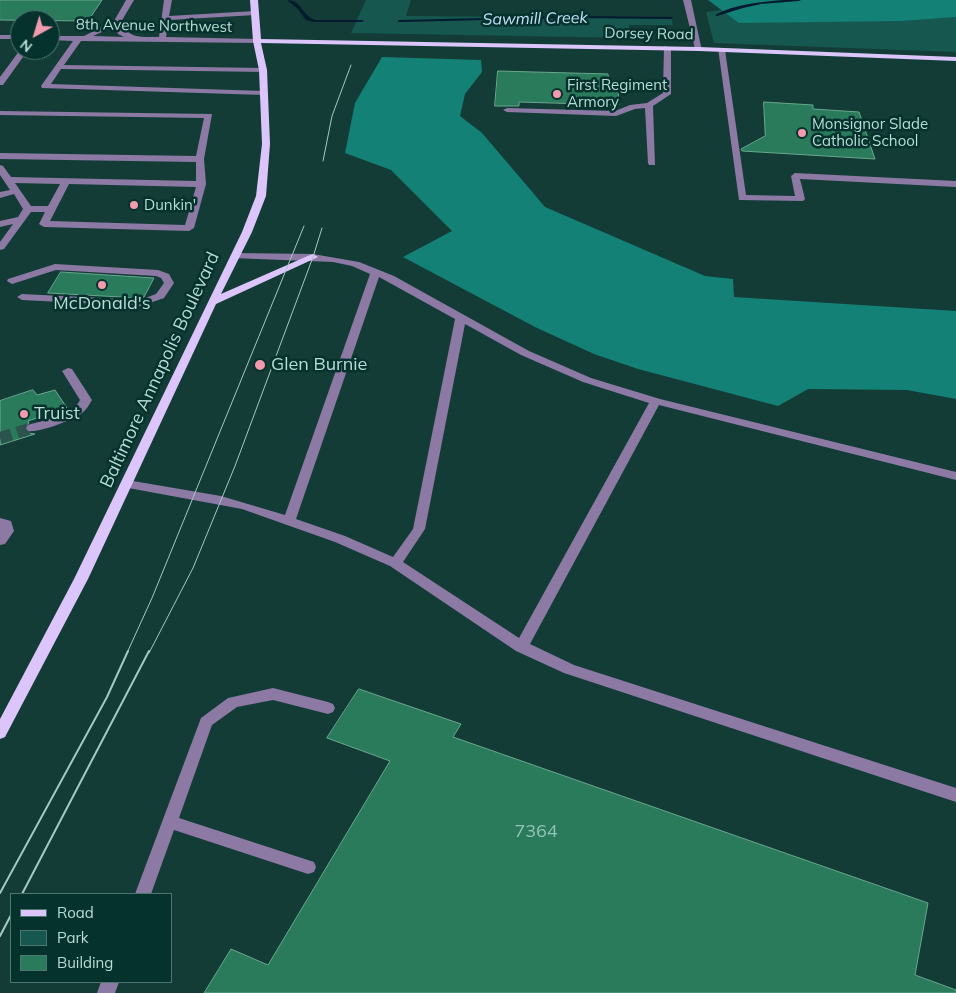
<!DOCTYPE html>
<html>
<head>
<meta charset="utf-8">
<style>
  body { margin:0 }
  #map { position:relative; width:956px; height:993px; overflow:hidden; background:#133c37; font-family:Mulish,sans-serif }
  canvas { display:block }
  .legend { position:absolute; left:10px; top:893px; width:162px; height:90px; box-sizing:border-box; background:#06322d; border:1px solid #4d7671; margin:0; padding:6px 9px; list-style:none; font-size:15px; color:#b8dcd6 }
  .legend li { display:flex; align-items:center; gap:10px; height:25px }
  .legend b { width:25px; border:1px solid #4d7671 }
  .north { position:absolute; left:10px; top:10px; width:50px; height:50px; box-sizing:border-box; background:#06322d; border:1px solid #4d7671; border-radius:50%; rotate:219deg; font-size:14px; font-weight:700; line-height:20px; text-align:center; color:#b8dcd6 }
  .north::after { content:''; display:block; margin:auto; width:18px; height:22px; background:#f29aae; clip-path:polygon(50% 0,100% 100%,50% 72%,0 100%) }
</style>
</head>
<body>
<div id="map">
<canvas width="956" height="993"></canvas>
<ul class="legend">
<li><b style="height:6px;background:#dcc5fa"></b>Road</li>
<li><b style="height:14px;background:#165750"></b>Park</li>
<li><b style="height:14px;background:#2a7a5c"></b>Building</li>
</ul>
<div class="north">N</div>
</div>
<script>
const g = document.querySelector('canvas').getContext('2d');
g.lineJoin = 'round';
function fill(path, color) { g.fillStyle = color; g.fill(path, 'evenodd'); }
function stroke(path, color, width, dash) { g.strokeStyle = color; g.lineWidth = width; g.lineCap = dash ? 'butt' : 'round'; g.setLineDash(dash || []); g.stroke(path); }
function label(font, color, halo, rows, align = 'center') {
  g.font = font + ' Mulish,sans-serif'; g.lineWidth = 5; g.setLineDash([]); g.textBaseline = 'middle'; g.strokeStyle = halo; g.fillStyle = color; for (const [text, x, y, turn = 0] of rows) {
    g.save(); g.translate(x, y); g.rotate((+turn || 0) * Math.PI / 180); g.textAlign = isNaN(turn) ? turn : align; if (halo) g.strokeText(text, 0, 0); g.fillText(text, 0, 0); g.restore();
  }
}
const green = new Path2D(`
  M366 0H411L406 16 671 18 673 25H629L631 38 351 33Z
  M794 0H956V52L714 43 706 12Z`);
const forest = new Path2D(`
  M708 0H956V17L901 21 739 23Z
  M382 57 481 60 482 72 465 94 460 116 482 133 545 207 705 276 733 279 734 297 956 311V399L907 390 808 389 778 406 638 369 594 354 535 327 403 257 452 231 391 170 345 153 355 103Z`);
const stream = new Path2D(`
  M287 0C301 0 303 16 315 20H362L364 21 362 22H313L306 20 297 8Z
  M783 0H801L799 1 761 4 743 8 717 16 715 15C735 4 760 2 783 0Z
  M574 16 671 17 673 18 671 19 574 18 399 22 397 21 399 20Z`);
const building = new Path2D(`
  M0 0H102L88 21 0 20Z
  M498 71 608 74 609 85H618L619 105 519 102V106H495Z
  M764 102 813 105V109L859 112 875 159 742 151 741 149 765 136Z
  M61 272 154 278 144 297 140 298 48 293Z
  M33 390 37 395 55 390 67 408 28 421 29 423 24 429 28 433 35 434 0 445V401Z
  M359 689 461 724 453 737 928 903 915 975 956 990V993H204L231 949 268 965 390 761 327 738Z`);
const minorTunnel = new Path2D(`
  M0 438 32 428`);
const minor = new Path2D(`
  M126 0H134L121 22C128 39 142 37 159 37L164 0H172L169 16 255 11 259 13 255 15 169 20 166 37 257 39 261 41 257 43 81 41 64 65 263 68 267 70 263 72 61 69 51 84 264 91 268 93 264 95 42 88 41 86 73 41 50 40V36H84L114 21ZM115 26 118 34 124 37 93 36Z
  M683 0H691L702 51 695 49Z
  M0 35H20V39H0Z
  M664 46 671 48V94L653 106 655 165H649L648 163 645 108 635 109 616 116 507 112 503 110 507 108 615 111 630 105 647 103 663 93Z
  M718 48 725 50 746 195 795 196 791 176 795 173 956 181V187L800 179 805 199 803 201 739 200Z
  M20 50H28L3 85H0V77Z
  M0 111 212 114 204 159 206 184 194 228 189 231 44 227 39 224 45 212H31L4 249 0 250V242L13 224 0 227V221L18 217 23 209 14 194 0 198V192L10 190 0 175V165L3 166 11 177 196 181V162L0 159V153L196 156 204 118 0 115ZM15 183 60 184 48 206H31ZM69 184 196 187 185 225 50 221Z
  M235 253 313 254 359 262 394 276 529 351 591 378 660 399 956 472V480L659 405 530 644 574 665 956 788V802L564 673 516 651 390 566 335 542 242 509 123 487 121 484 127 480 221 496 285 515 370 274 352 266 333 262 232 258 230 256ZM379 277 455 319 413 529 393 557 345 536 296 519ZM465 324 521 355 583 382 649 403 519 638 403 562 425 529Z
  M55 264 158 270 169 274 174 283 164 298 141 306 22 300 17 297 22 294 140 300 156 294 164 283 161 278 156 276 56 270 12 284 7 281 8 279Z
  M68 368 72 369 92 400C89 405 87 409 82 413 73 420 39 433 28 431L26 428 28 425C43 420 73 416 80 400L62 371Z
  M0 518 11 521 14 531 5 544 0 545Z
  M273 688 328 702 333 704 335 708 333 712 328 714 273 700 237 707 212 725 179 818 314 862 316 867 314 872 308 874 174 830 151 894H135L201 718 228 698Z
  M101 982H119L115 993H97Z`);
const major = new Path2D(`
  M250 0H258L261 39 699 47 956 57V61L699 51 261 43 267 70 270 144 266 196 252 232 221 294 310 255 313 254 318 257 216 304 88 579 5 737 0 739V719L74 579 242 232 256 196 262 144 259 70 253 41Z`);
const tramFar1 = new Path2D(`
  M323 161 332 116 351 65
  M127 653 152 598 304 226
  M149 653 193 568 235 466 313 257 322 228`);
const tram = new Path2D(`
  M0 893 107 697 128 651
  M22 894 149 651
  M0 936 11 915`);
const markers = [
  [557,94,5,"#f29aae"],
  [802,133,5,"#f29aae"],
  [134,205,5,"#f29aae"],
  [102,285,5,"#f29aae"],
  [260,365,6,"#f29aae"],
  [24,414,5,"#f29aae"]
];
const farStreetnames = [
  ["8th Avenue Northwest",154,26,1],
  ["Dorsey Road",649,34,1]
];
const farPoinames = [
  ["First Regiment",567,85],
  ["Armory",567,102],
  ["Monsignor Slade",812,124],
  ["Catholic School",812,141],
  ["Dunkin'",144,205]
];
const farWaternames = [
  ["Sawmill Creek",535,19,-1]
];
const poiNames = [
  ["McDonald's",102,304,"center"],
  ["Glen Burnie",271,365],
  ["Truist",34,414]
];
const streetNames = [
  ["Baltimore Annapolis Boulevard",160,370,-65]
];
const nearNumbernames = [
  ["7364",536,832]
];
fill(green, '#165750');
fill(forest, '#148176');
fill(stream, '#001a2f');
fill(building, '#2a7a5c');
stroke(building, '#69a88d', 1);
stroke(minorTunnel, '#2c544f', 12, [12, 6]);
fill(minor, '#8c79a4');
fill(major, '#dcc5fa');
stroke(tramFar1, '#a4c8c3', 1);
stroke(tram, '#a4c8c3', 2);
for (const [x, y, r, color] of markers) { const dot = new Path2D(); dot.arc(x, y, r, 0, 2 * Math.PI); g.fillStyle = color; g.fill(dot); stroke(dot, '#06322d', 2); }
label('15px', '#b8dcd6', '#06322d', farStreetnames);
label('15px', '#b8dcd6', '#06322d', farPoinames, 'left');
label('italic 16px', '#c1e0fa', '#06322d', farWaternames);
label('18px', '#b8dcd6', '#06322d', poiNames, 'left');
label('18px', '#b8dcd6', '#06322d', streetNames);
label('18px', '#94c4b8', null, nearNumbernames);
</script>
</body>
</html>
